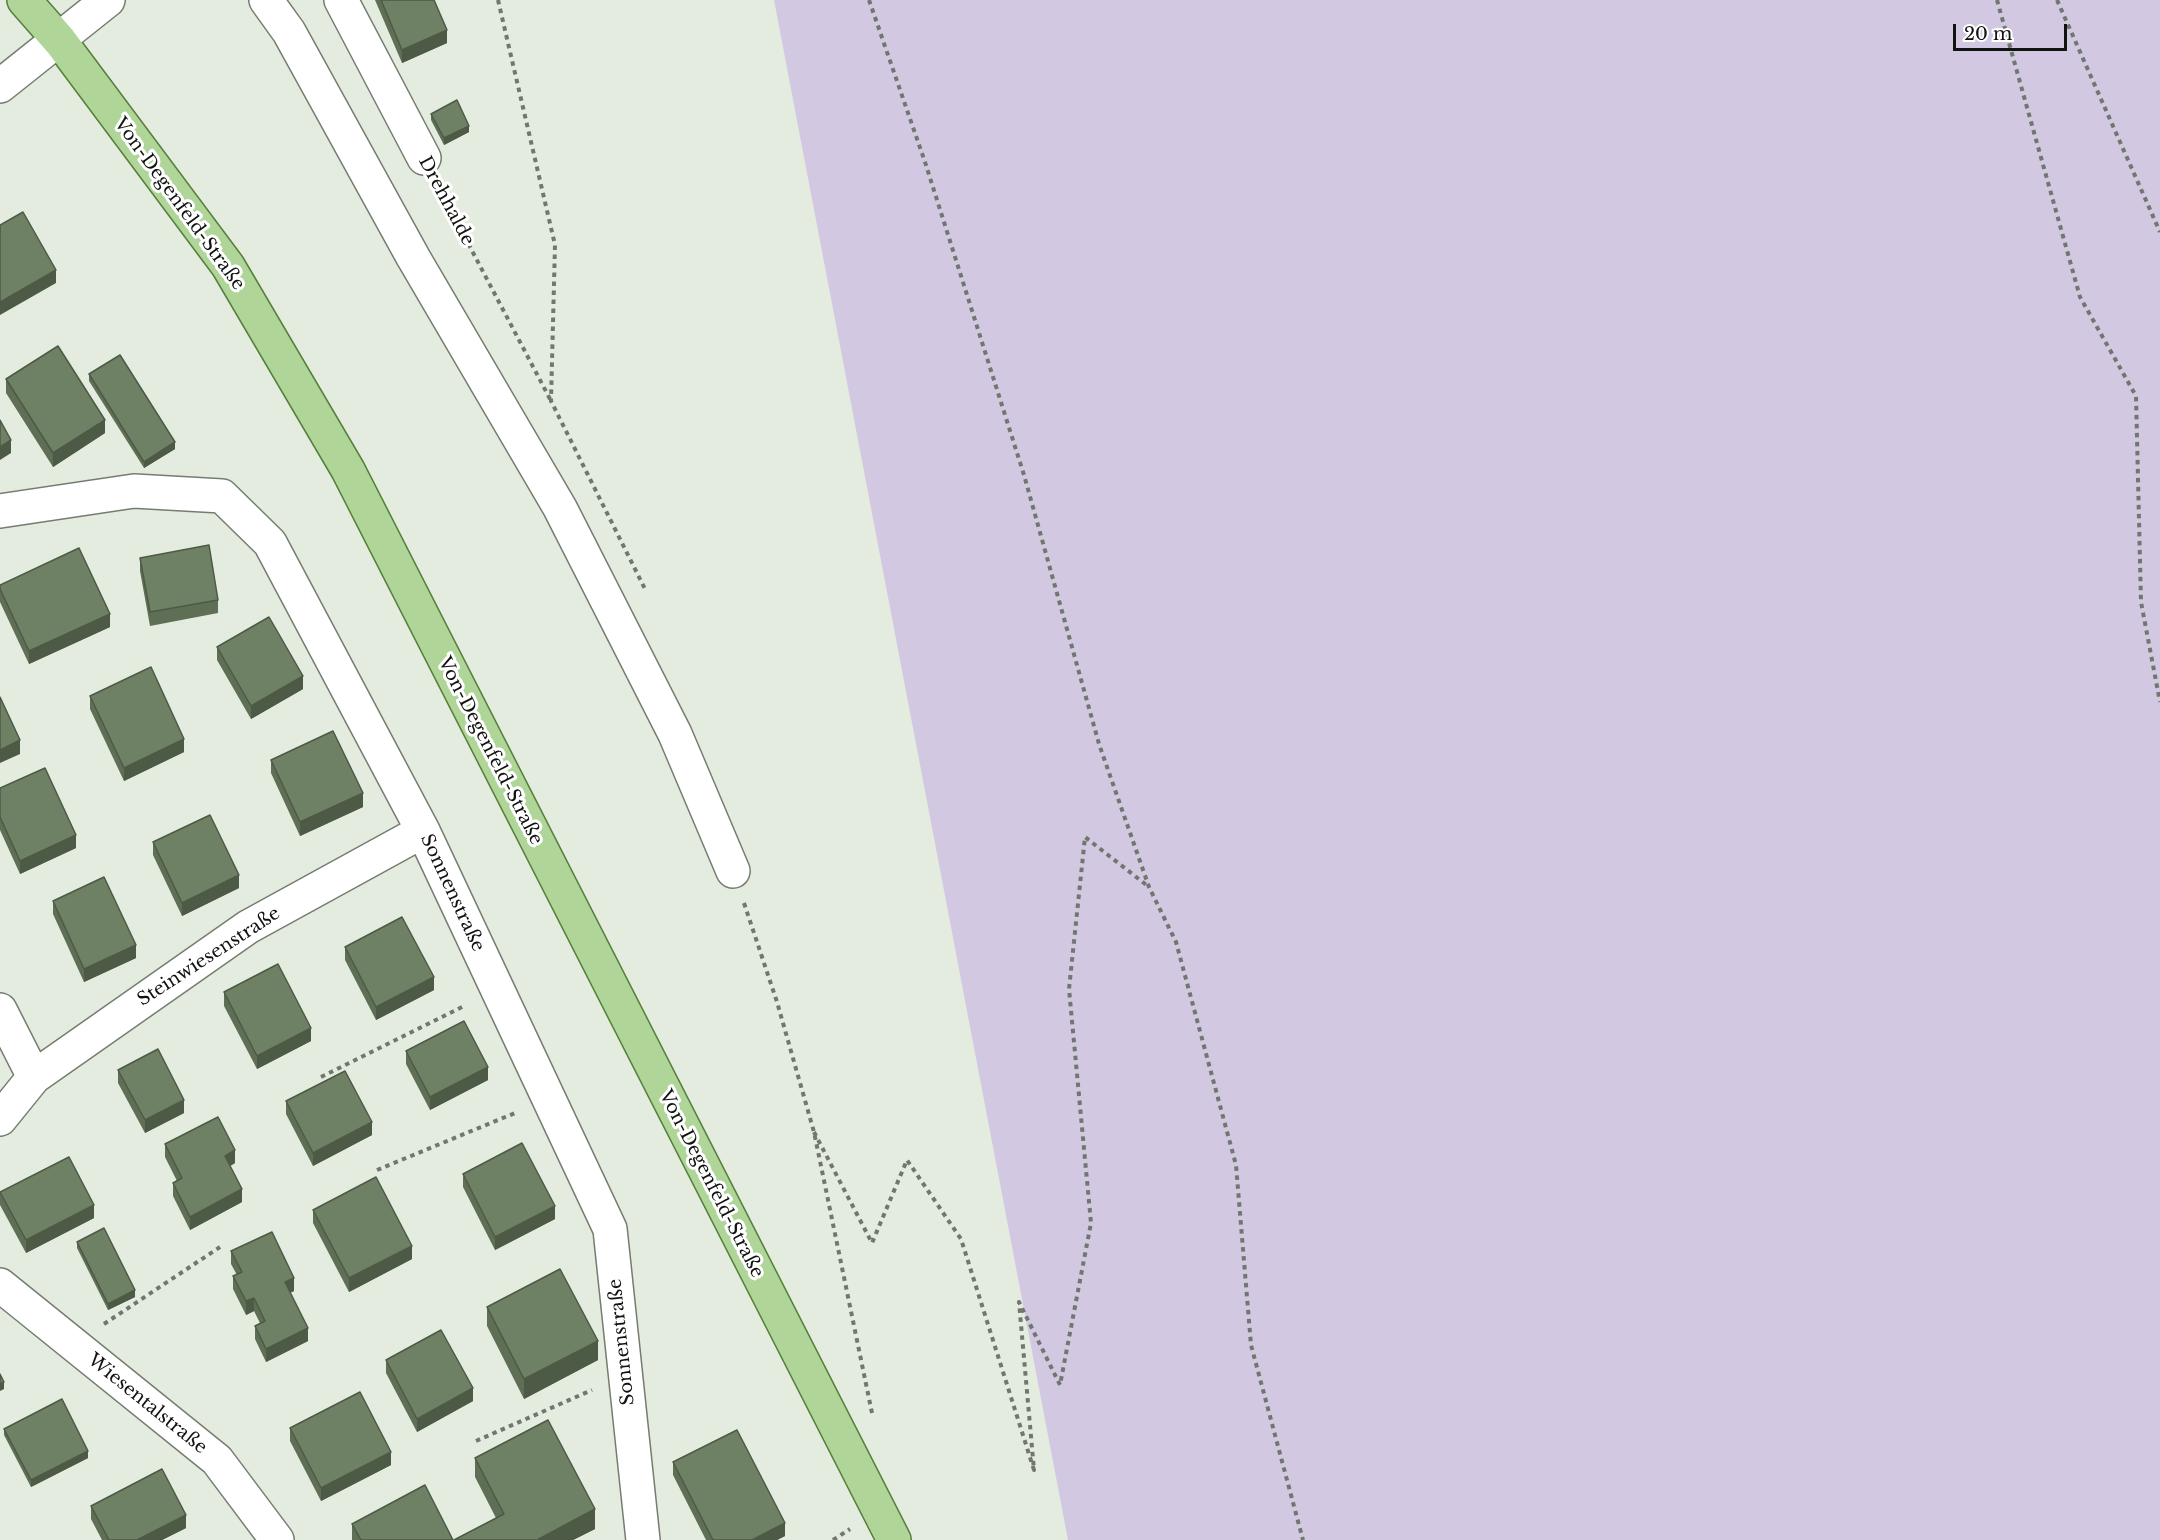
<!DOCTYPE html>
<html>
<head>
<meta charset="utf-8">
<style>
  body { margin:0 }
  #map { position:relative; width:2160px; height:1540px; overflow:hidden; background:#e3ecdf; font-family:"Libre Baskerville",serif }
  canvas { display:block }
  .scale { position:absolute; left:1953px; top:24px; width:114px; height:27px; box-sizing:border-box; border:3px solid #10130f; border-top:0; padding-left:8px; font-size:18px; line-height:21px; white-space:nowrap; color:#10130f; -webkit-text-stroke:4px #fff; paint-order:stroke }
</style>
</head>
<body>
<div id="map">
<canvas width="2160" height="1540"></canvas>
<div class="scale">20 m</div>
</div>
<script>
const g = document.querySelector('canvas').getContext('2d');
g.lineJoin = 'round';
function fill(path, color) { g.fillStyle = color; g.fill(path, 'evenodd'); }
function stroke(path, color, width, dash) { g.strokeStyle = color; g.lineWidth = width; g.lineCap = dash ? 'butt' : 'round'; g.setLineDash(dash || []); g.stroke(path); }
function label(font, color, halo, rows, align = 'center') {
  g.font = font + ' "Libre Baskerville",serif'; g.lineWidth = 6; g.setLineDash([]); g.textBaseline = 'middle'; g.strokeStyle = halo; g.fillStyle = color; for (const [text, x, y, turn = 0] of rows) {
    g.save(); g.translate(x, y); g.rotate((+turn || 0) * Math.PI / 180); g.textAlign = isNaN(turn) ? turn : align; if (halo) g.strokeText(text, 0, 0); g.fillText(text, 0, 0); g.restore();
  }
}
const green = new Path2D(`
  M774 0H2160V1540H1068Z`);
const path = new Path2D(`
  M498 0 555 245 551 401 645 589
  M869 0 925 162 1024 475 1099 744 1149 887 1176 942 1236 1165 1251 1345 1303 1540
  M1997 0 2080 297 2136 396 2141 602 2160 702
  M2057 0 2160 232
  M439 188 550 399
  M744 903 777 1002 814 1132 872 1413
  M321 1077 464 1006
  M814 1132 872 1243 907 1160 961 1239 1034 1470 1019 1302 1060 1385 1091 1223 1069 989 1085 837 1149 887
  M377 1170 515 1113
  M104 1324 220 1247
  M476 1441 592 1390
  M833 1540 850 1529`);
const minor = new Path2D(`
  M266 0 289 32 413 257 560 508 675 734 733 871
  M341 0 424 158
  M0 86 108 0
  M0 511 134 491 222 496 270 543 423 831 610 1229 643 1540
  M0 1010 34 1077
  M0 1119 34 1077 248 927 423 831
  M0 1285 217 1460 277 1540`);
const major = new Path2D(`
  M24 0 60 41 228 266 348 470 894 1540`);
const wall = new Path2D(`
  M375 0H434L447 43 402 63Z
  M431 114 469 132 444 145 431 120Z
  M89 374 175 449 144 468 89 381Z
  M6 379 105 433 53 467 6 393Z
  M140 558 218 600V613L150 626 140 571Z
  M0 585 110 627 29 664 0 602Z
  M217 647 303 689 251 719 217 660Z
  M90 696 184 752 124 781 90 709Z
  M271 760 363 807 300 836 271 773Z
  M0 788 76 848 20 874 0 830Z
  M153 842 239 888 182 916 153 855Z
  M53 901 136 958 84 982 53 914Z
  M345 947 434 990 376 1020 345 960Z
  M224 992 311 1041 257 1069 224 1006Z
  M406 1051 488 1080 430 1110 406 1064Z
  M118 1070 184 1113 145 1133 118 1083Z
  M286 1101 372 1135 313 1166 286 1114Z
  M165 1144 235 1163 230 1166 242 1202 190 1230 173 1196V1183L177 1181 165 1157Z
  M463 1174 555 1219 495 1250 463 1187Z
  M0 1192 94 1218 26 1253 0 1205Z
  M313 1210 412 1259 349 1292 313 1223Z
  M77 1242 135 1297 108 1310 77 1248Z
  M231 1251 294 1291 290 1293 308 1341 266 1362 255 1339V1326L260 1323 254 1311 246 1315 233 1289V1276L237 1275 231 1264Z
  M487 1307 598 1360 524 1399 487 1326Z
  M386 1360 473 1401 417 1432 386 1373Z
  M290 1428 391 1465 321 1501 290 1441Z
  M4 1429 88 1458 31 1487 4 1435Z
  M475 1458 595 1529 573 1540H454L496 1518 475 1477Z
  M673 1462 785 1536 777 1540H706L673 1475Z
  M91 1506 186 1528 162 1540H102L91 1519Z
  M352 1524 453 1540H352Z`);
const shadedWall = new Path2D(`
  M447 30V43L402 63V50Z
  M469 126V132L444 145V138Z
  M56 270V283L0 315V302Z
  M105 420V433L53 467V453Z
  M11 440V453L0 460V447Z
  M175 442V449L144 468V462Z
  M110 614V627L29 664V651Z
  M303 676V689L251 719V706Z
  M184 739V752L124 781V768Z
  M20 740V754L0 763V750Z
  M363 793V807L300 836V822Z
  M76 835V848L20 874V861Z
  M239 875V888L182 916V903Z
  M136 945V958L84 982V969Z
  M434 977V990L376 1020V1007Z
  M311 1028V1041L257 1069V1056Z
  M488 1067V1080L430 1110V1097Z
  M184 1100V1113L145 1133V1120Z
  M372 1122V1135L313 1166V1153Z
  M235 1150V1163L225 1169V1156Z
  M242 1189V1202L190 1230V1217Z
  M94 1205V1218L26 1253V1240Z
  M555 1206V1219L495 1250V1237Z
  M412 1246V1259L349 1292V1278Z
  M294 1278V1291L285 1295V1282Z
  M135 1290V1297L108 1310V1304Z
  M254 1298V1311L246 1315V1301Z
  M308 1328V1341L266 1362V1349Z
  M598 1341V1360L524 1399V1379Z
  M4 1382V1389L0 1391V1384Z
  M473 1388V1401L417 1432V1419Z
  M88 1451V1458L31 1487V1480Z
  M391 1452V1465L321 1501V1488Z
  M595 1509V1529L573 1540H537Z
  M186 1515V1528L162 1540H137Z
  M785 1523V1536L777 1540H752Z`);
const building = new Path2D(`
  M381 0H434L447 30 402 50Z
  M457 100 469 126 444 138 431 114Z
  M23 212 56 270 0 302V225Z
  M58 346 105 420 53 453 6 379Z
  M120 355 175 442 144 462 89 374Z
  M0 420 11 440 0 447Z
  M209 545 218 600 150 612 140 558Z
  M79 548 110 614 29 651 0 589V585Z
  M269 617 303 676 251 706 217 647Z
  M151 667 184 739 124 768 90 696Z
  M0 697 20 740 0 750Z
  M333 731 363 793 300 822 271 760Z
  M45 768 76 835 20 861 0 817V788Z
  M210 815 239 875 182 903 153 842Z
  M104 877 136 945 84 969 53 901Z
  M402 917 434 977 376 1007 345 947Z
  M278 964 311 1028 257 1056 224 992Z
  M464 1021 488 1067 430 1097 406 1051Z
  M158 1049 184 1100 145 1120 118 1070Z
  M345 1071 372 1122 313 1153 286 1101Z
  M218 1117 235 1150 225 1156 242 1189 190 1217 173 1183 182 1178 165 1144Z
  M522 1143 555 1206 495 1237 463 1174Z
  M69 1157 94 1205 26 1240 0 1192Z
  M376 1177 412 1246 349 1278 313 1210Z
  M104 1228 135 1290 108 1304 77 1242Z
  M272 1232 294 1278 285 1282 308 1328 266 1349 255 1326 265 1321 254 1298 246 1301 233 1276 242 1272 231 1251Z
  M560 1269 598 1341 524 1379 487 1307Z
  M441 1330 473 1388 417 1419 386 1360Z
  M0 1374 4 1382 0 1384Z
  M360 1392 391 1452 321 1488 290 1428Z
  M62 1399 88 1451 31 1480 4 1429Z
  M548 1420 595 1509 537 1540H454L504 1514 475 1458Z
  M737 1430 785 1523 752 1540H713L673 1462Z
  M162 1469 186 1515 137 1540H109L91 1506Z
  M425 1485 453 1540H361L352 1524Z`);
const streetNames = [
  ["Drehhalde",446,201,62],
  ["Von-Degenfeld-Straße",179,204,54],
  ["Von-Degenfeld-Straße",490,751,63],
  ["Sonnenstraße",452,893,65],
  ["Steinwiesenstraße",209,957,-33],
  ["Von-Degenfeld-Straße",711,1184,63],
  ["Sonnenstraße",622,1342,-96],
  ["Wiesentalstraße",147,1404,39]
];
fill(green, '#d2c8e1');
stroke(minor, '#757d71', 36);
stroke(major, '#567f3b', 36);
stroke(path, '#71766e', 4, [4.5, 4.5]);
stroke(minor, '#fff', 33);
stroke(major, '#b0d598', 33);
fill(wall, '#5f6f56');
fill(shadedWall, '#4d5a46');
fill(building, '#6e8164');
stroke(building, '#4d5a46', 1.5);
label('18px', '#10130f', '#fff', streetNames);
</script>
</body>
</html>
